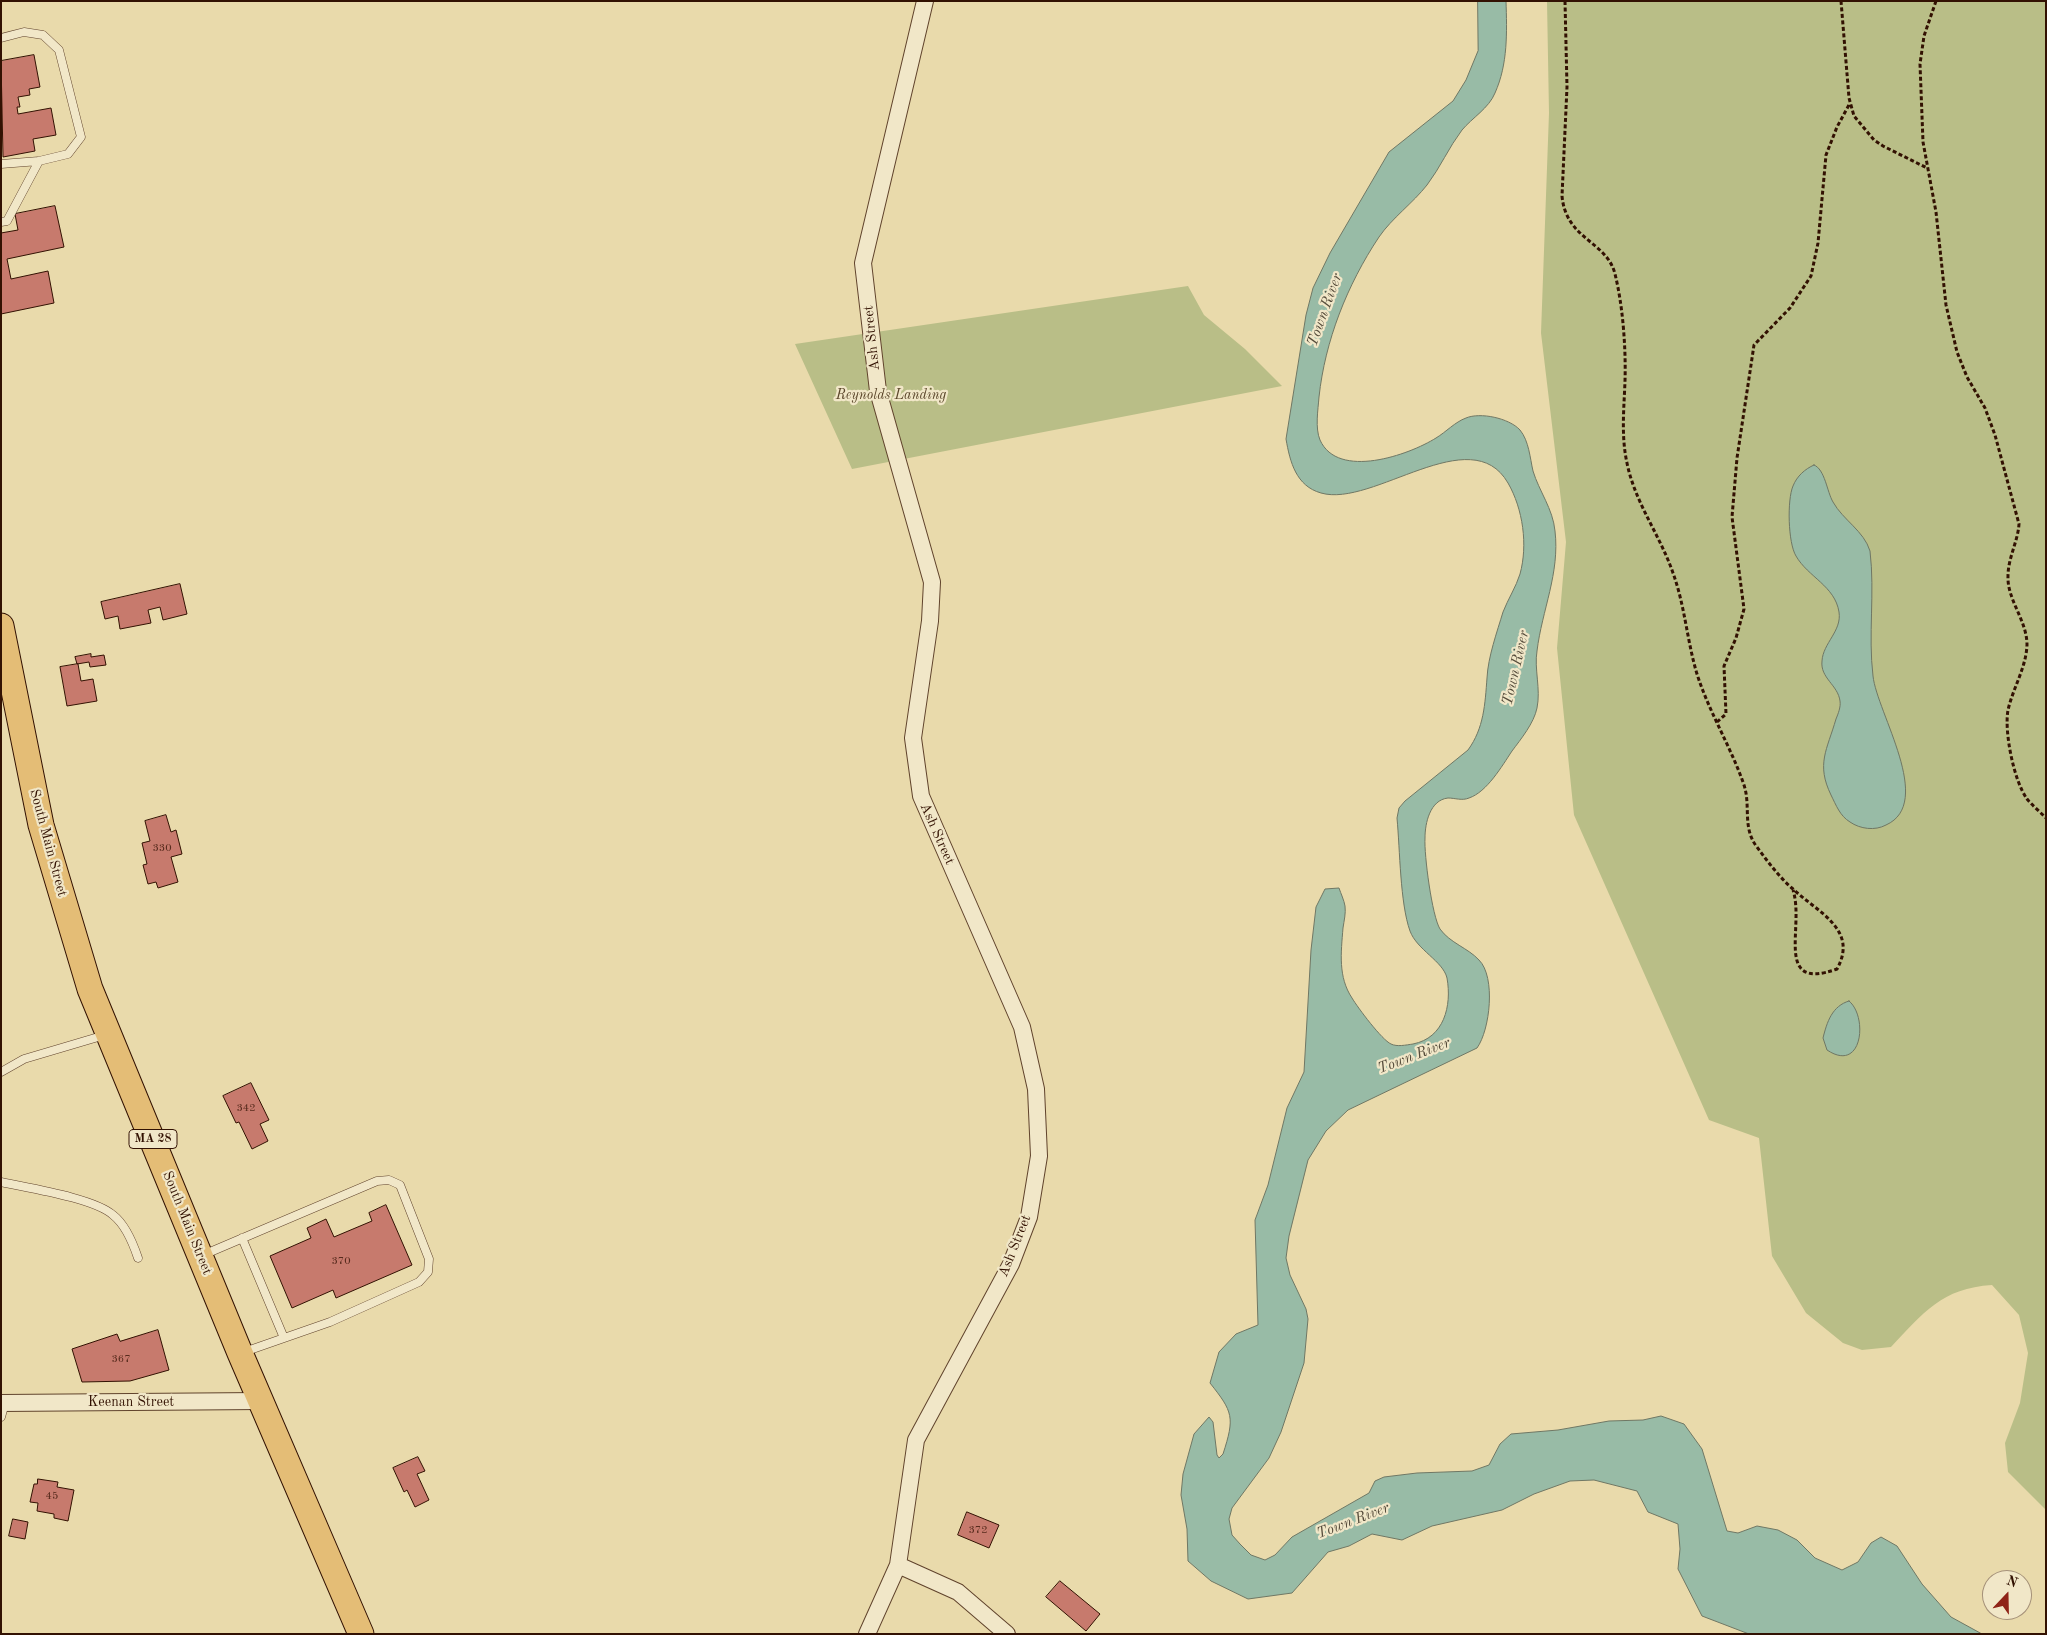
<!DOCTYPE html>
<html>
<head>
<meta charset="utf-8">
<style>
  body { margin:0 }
  #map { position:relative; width:2047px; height:1635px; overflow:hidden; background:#e9daab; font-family:"Old Standard TT",serif }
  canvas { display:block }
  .frame { position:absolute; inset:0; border:2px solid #321102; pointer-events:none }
  .north { position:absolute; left:1982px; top:1570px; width:50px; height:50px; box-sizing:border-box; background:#f1e7c8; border:1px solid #a59179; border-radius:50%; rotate:21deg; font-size:14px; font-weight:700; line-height:20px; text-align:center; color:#321102 }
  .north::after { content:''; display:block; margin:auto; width:18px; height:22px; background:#8f2418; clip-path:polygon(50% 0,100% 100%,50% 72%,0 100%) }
</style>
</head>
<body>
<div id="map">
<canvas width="2047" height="1635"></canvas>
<div class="frame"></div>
<div class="north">N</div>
</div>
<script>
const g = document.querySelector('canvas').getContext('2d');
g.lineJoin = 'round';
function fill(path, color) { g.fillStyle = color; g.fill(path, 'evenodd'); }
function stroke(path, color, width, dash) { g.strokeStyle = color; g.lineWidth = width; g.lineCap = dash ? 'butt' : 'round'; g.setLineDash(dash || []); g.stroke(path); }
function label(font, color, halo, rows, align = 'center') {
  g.font = font + ' "Old Standard TT",serif'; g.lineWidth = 4.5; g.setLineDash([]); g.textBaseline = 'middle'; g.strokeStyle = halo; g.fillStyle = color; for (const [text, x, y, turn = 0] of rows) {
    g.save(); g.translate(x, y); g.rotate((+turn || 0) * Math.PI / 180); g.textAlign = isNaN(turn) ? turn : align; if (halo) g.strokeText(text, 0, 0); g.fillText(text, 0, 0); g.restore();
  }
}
const green = new Path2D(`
  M1547 1H2046V1510L2008 1472 2005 1443 2020 1403 2028 1353 2019 1315 1992 1285C1942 1288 1923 1313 1891 1347L1862 1350 1843 1343 1806 1313 1772 1256 1759 1138 1709 1120 1574 815 1557 648 1566 542 1541 333 1549 113Z
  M1188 286 1204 315 1245 349 1282 386 852 469 795 344Z`);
const water = new Path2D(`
  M1478 1H1506C1507 32 1508 64 1495 93 1489 108 1472 118 1462 130 1449 147 1440 168 1427 185 1413 203 1392 218 1379 237 1347 285 1325 341 1319 397 1318 410 1315 428 1320 440 1338 480 1409 455 1436 438 1446 432 1455 422 1466 418 1480 412 1509 418 1520 430 1529 441 1530 458 1533 471 1539 491 1553 509 1555 531 1560 573 1542 610 1537 651 1534 669 1541 689 1537 708 1534 723 1521 739 1512 751 1502 766 1487 792 1469 798 1462 801 1455 798 1448 798 1430 800 1425 823 1425 838 1424 855 1432 916 1440 929 1450 943 1468 948 1479 960 1496 977 1490 1030 1477 1048L1348 1110 1326 1131 1308 1160 1289 1236 1286 1258 1290 1275 1306 1309 1308 1319 1304 1363 1281 1432 1269 1458 1232 1508 1229 1519 1232 1535 1240 1544 1251 1555 1265 1560 1275 1555 1292 1537 1369 1493 1375 1481 1384 1477 1417 1473 1472 1471 1489 1465 1500 1444 1511 1434 1558 1430 1609 1421 1643 1420 1661 1416 1684 1424 1702 1449 1727 1531 1738 1533 1757 1526 1778 1530 1797 1540 1815 1558 1842 1570 1858 1562 1871 1543 1881 1537 1897 1546 1922 1584 1951 1617 1982 1634H1749L1702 1616 1678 1569 1680 1549 1678 1524 1648 1512 1637 1491 1594 1480 1570 1481 1534 1494 1502 1510 1432 1526 1402 1540 1372 1534 1349 1546 1328 1552 1292 1593 1248 1599 1211 1581 1188 1561 1187 1529 1181 1495 1183 1474 1194 1434 1209 1417 1213 1422 1217 1455 1219 1458 1223 1454C1235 1417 1233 1412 1210 1383L1219 1352 1236 1334 1258 1325 1255 1220 1268 1185 1287 1108 1304 1072 1311 950 1316 907 1325 889 1339 888C1341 894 1344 900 1345 906 1346 913 1344 921 1343 928 1341 953 1338 977 1352 998 1358 1008 1382 1040 1391 1044 1397 1047 1406 1045 1413 1044 1444 1038 1452 1006 1447 978 1443 961 1417 950 1410 931 1400 903 1400 850 1397 818L1399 808 1405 801 1468 750C1484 728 1485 704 1487 678 1488 657 1497 632 1503 612 1508 599 1516 587 1520 574 1528 545 1523 509 1508 483 1471 419 1373 508 1321 493 1296 486 1290 462 1286 439L1306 315 1313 288 1330 253 1389 152 1453 101 1466 80 1478 51Z
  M1814 465C1825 469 1827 492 1833 502 1843 520 1864 531 1870 551 1875 593 1868 635 1873 676 1877 713 1935 803 1886 825 1875 831 1860 829 1850 822 1840 816 1836 805 1831 795 1816 764 1827 750 1836 719 1838 714 1841 707 1840 701 1838 685 1820 678 1822 661 1823 643 1842 631 1839 612 1835 586 1808 577 1796 556 1788 543 1787 500 1793 486 1797 476 1805 469 1814 465Z
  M1849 1001C1868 1016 1863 1074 1827 1050L1823 1038C1827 1022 1832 1006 1849 1001Z`);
const building = new Path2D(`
  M34 55 40 87 29 89 30 95 18 97 20 107H17L18 114 51 108 56 135 33 139 35 151 3 157 1 61Z
  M55 206 64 247 7 259 11 279 48 271 54 303 1 314V233L18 230 15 214Z
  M180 584 187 614 163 620 160 607 148 610 151 623 120 629 118 616 105 619 101 602Z
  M91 654V657L104 655 106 665 90 667 89 662 77 664 75 657Z
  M78 664 81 681 93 679 97 701 67 706 60 667Z
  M166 815 171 832 176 830 182 854 171 857 178 882 158 888 156 882 148 884 143 865 147 864 142 843 150 841 145 821Z
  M251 1083 269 1120 260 1124 268 1141 252 1149 239 1122 236 1123 223 1096Z
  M386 1205 412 1265 336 1298 333 1290 292 1308 270 1256 311 1238 307 1228 326 1219 334 1237 372 1221 369 1213Z
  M158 1330 169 1370 130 1381 82 1382 72 1349 117 1334 120 1341Z
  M418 1457 425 1471 417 1474 429 1500 415 1507 407 1490 404 1492 393 1468Z
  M38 1479 58 1482 57 1487 74 1490 68 1521 54 1518V1514L37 1511 38 1503 30 1502 34 1484H37Z
  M967 1512 999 1525 989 1548 958 1535Z
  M13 1519 28 1522 25 1539 9 1536Z
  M1060 1581 1100 1614 1086 1631 1046 1597Z`);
const path = new Path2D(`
  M1565 1 1567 87 1562 196C1566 240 1607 241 1615 274 1623 306 1626 349 1625 381 1624 409 1621 436 1627 463 1635 503 1660 535 1673 573 1685 606 1687 641 1697 674 1709 712 1731 747 1744 785 1751 806 1742 828 1757 847 1768 862 1779 877 1793 889 1817 912 1859 929 1837 969 1773 992 1805 927 1793 890
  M1841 1 1849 98 1854 116 1874 140 1883 146 1927 168
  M1936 1 1924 36 1920 64 1923 142 1936 212 1946 305 1957 352 1967 377 1985 408 1995 435 2019 524C2018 541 2008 558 2008 576 2007 600 2027 620 2027 645 2026 668 2013 688 2008 710 2004 732 2014 781 2027 799 2032 805 2040 812 2046 818
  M1717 722 1726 714 1724 666 1736 638 1744 609 1732 517 1737 458 1754 345 1790 308 1811 276 1818 243 1826 155 1837 127 1850 103`);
const service = new Path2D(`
  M1 38 24 32 43 35 59 50 81 137 68 154 39 161 1 164
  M1 222 7 221 39 161
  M1 1072 24 1059 105 1035
  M1 1182C28 1188 94 1198 113 1215 126 1225 133 1243 138 1258
  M242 1238 284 1338
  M203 1255 377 1181 389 1180 400 1185 429 1259 428 1272 419 1282 330 1322 244 1352
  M1 1417 5 1403`);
const minor = new Path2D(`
  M1 1403 261 1401
  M898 1565 958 1592 1007 1634
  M867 1634 898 1565 916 1440 1011 1264 1029 1217 1039 1156 1036 1089 1022 1027 921 796 913 738 930 621 932 582 878 391 863 263 925 1`);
const primary = new Path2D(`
  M1 626 41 825 90 989 240 1353 361 1634`);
const numberNames = [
  ["330",162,848],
  ["342",246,1108],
  ["370",341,1261],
  ["367",121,1359],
  ["45",52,1496],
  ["372",978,1530]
];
const shields = [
  [153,1139,48]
];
const shieldNames = [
  ["MA 28",153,1139]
];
const streetNames = [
  ["Ash Street",872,338,-96],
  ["Ash Street",937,834,66],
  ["South Main Street",48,843,75],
  ["South Main Street",187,1223,68],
  ["Ash Street",1015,1246,-68],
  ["Keenan Street",131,1402]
];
const parkNames = [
  ["Reynolds Landing",891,395]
];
const waterNames = [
  ["Town River",1325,310,-70],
  ["Town River",1516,668,-77],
  ["Town River",1414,1056,-21],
  ["Town River",1353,1521,-21]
];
fill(green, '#b9be87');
fill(water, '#98bba6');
stroke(water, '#6f7764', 1);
fill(building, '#c77a6d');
stroke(building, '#321102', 1);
stroke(service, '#60432c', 9);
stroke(minor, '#60432c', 18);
stroke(primary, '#321102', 27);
stroke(path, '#321102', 3, [4, 2.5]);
stroke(service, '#f1e7c8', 8);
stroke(minor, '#f1e7c8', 16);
stroke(primary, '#e4bd76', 25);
label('11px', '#572b1d', null, numberNames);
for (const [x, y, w] of shields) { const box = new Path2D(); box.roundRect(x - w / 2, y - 9.5, w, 19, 4); g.fillStyle = '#f1e7c8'; g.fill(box); stroke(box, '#321102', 1); }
label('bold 12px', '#321102', null, shieldNames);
label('14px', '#321102', '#f1e7c8', streetNames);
label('italic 14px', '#5a452a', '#f1e7c8', parkNames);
label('italic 15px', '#564c3b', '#f1e7c8', waterNames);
</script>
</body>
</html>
